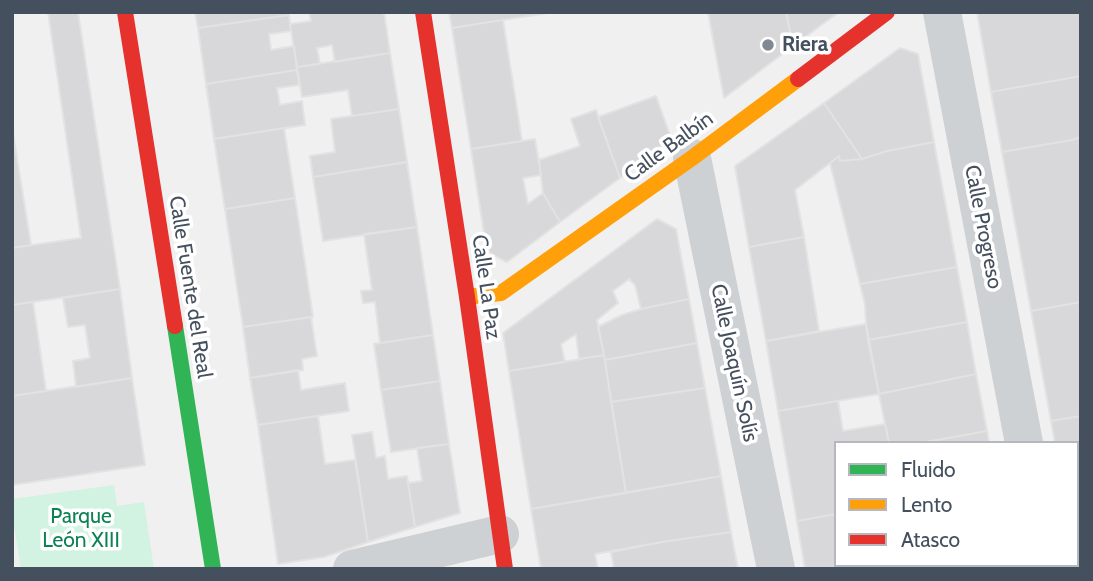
<!DOCTYPE html>
<html>
<head>
<meta charset="utf-8">
<style>
  body { margin:0 }
  #map { position:relative; width:1093px; height:581px; overflow:hidden; background:#f1f0f0; font-family:Cabin,sans-serif }
  canvas { display:block }
  .frame { position:absolute; inset:0; border:14px solid #45505f; pointer-events:none }
  .legend { position:absolute; left:834px; top:441px; width:245px; height:126px; box-sizing:border-box; background:#fff; border:2px solid #b5b9bf; margin:0; padding:9px 12px; list-style:none; font-size:21px; color:#45505f }
  .legend li { display:flex; align-items:center; gap:14px; height:35px }
  .legend b { width:35px; border:2px solid #b5b9bf }
</style>
</head>
<body>
<div id="map">
<canvas width="1093" height="581"></canvas>
<div class="frame"></div>
<ul class="legend">
<li><b style="height:9px;background:#30b455"></b>Fluido</li>
<li><b style="height:9px;background:#ff9f0a"></b>Lento</li>
<li><b style="height:9px;background:#e5322d"></b>Atasco</li>
</ul>
</div>
<script>
const g = document.querySelector('canvas').getContext('2d');
g.lineJoin = 'round';
function fill(path, color) { g.fillStyle = color; g.fill(path, 'evenodd'); }
function stroke(path, color, width, dash) { g.strokeStyle = color; g.lineWidth = width; g.lineCap = dash ? 'butt' : 'round'; g.setLineDash(dash || []); g.stroke(path); }
function label(font, color, halo, rows, align = 'center') {
  g.font = font + ' Cabin,sans-serif'; g.lineWidth = 7; g.setLineDash([]); g.textBaseline = 'middle'; g.strokeStyle = halo; g.fillStyle = color; for (const [text, x, y, turn = 0] of rows) {
    g.save(); g.translate(x, y); g.rotate((+turn || 0) * Math.PI / 180); g.textAlign = isNaN(turn) ? turn : align; if (halo) g.strokeText(text, 0, 0); g.fillText(text, 0, 0); g.restore();
  }
}
const green = new Path2D(`
  M114 485 117 506 144 502 154 569H21L12 513V499Z`);
const building = new Path2D(`
  M48 12H78L120 289 12 305V248L81 238Z
  M195 12H288L289 15 198 28Z
  M309 12H384L390 53 335 62 332 45 317 48 320 64 297 67 290 24 311 21Z
  M449 12H554L452 28Z
  M708 12H786L793 46 724 98Z
  M786 12H839L793 46Z
  M977 12H1081V76L991 92Z
  M289 15 291 31 269 34 271 50 294 46 297 70 206 84 198 28Z
  M503 20 522 141 471 149 452 28Z
  M900 48 918 54 934 142 887 151 862 159 824 103Z
  M390 53 399 109 352 116 348 90 302 97 297 67Z
  M297 70 299 85 277 88 280 105 302 101 305 125 214 139 206 84Z
  M1081 76V137L1072 140 1002 152 991 92Z
  M656 96 671 138 620 178 598 117Z
  M824 103 862 159 840 161 839 156 795 190 804 237 749 247 735 166Z
  M399 109 407 162 313 177 310 156 335 152 331 119Z
  M596 110 620 178 560 222 543 193 539 160 580 146 571 119Z
  M12 127 31 245 12 248Z
  M284 128 295 198 225 209 214 139Z
  M1081 137V302L1031 311 1002 152 1072 140Z
  M535 139 541 175 523 178 528 204 543 193 560 222 507 262 491 254 486 246 471 149Z
  M934 142 957 267 860 284 830 163 839 156 840 161 862 159 887 151Z
  M407 162 417 227 323 241 313 177Z
  M295 198 313 317 243 327 225 209Z
  M657 219 676 229 689 299 641 309 635 285 629 279 613 291 618 303 597 320 604 355 579 359 576 334 561 344 565 362 509 371 503 333Z
  M417 227 433 335 380 343 375 302 363 303 361 291 372 290 364 234Z
  M804 237 819 331 766 341 749 247Z
  M957 267 967 322 868 340 866 324 865 304 860 284Z
  M120 289 132 378 76 387 73 361 90 358 85 325 68 327 63 298Z
  M689 299 697 343 605 360 598 327 622 315 641 309Z
  M33 302 46 391 12 396V305Z
  M1081 302V416L1051 421 1031 311Z
  M311 317 317 356 302 359 303 370 250 378 243 327Z
  M967 322 976 374 879 394 868 340Z
  M866 324 879 394 778 411 766 341Z
  M433 335 440 381 381 390 374 344Z
  M697 343 705 388 611 402 605 360Z
  M604 355 626 493 531 509 509 371Z
  M298 370 301 390 345 383 349 411 258 425 250 378Z
  M976 374 987 431 920 443H889L879 394Z
  M132 378 145 465 12 485V396Z
  M440 381 449 444 391 452 381 390Z
  M705 388 721 476 626 493 611 402Z
  M838 401 843 431 885 424 889 443H836V514L797 521 778 411Z
  M318 416 325 464 355 460 368 542 324 557 278 564 258 425Z
  M1081 416V525L1077 526V443H1055L1051 421Z
  M987 431 989 443H920Z
  M372 432 376 458 385 456 388 479 407 476 415 527 368 542 352 435Z
  M449 444 460 513 415 527 408 483 422 481 417 448Z
  M721 476 731 532 662 542 595 554 598 569H541L531 509Z
  M836 514V565H868L848 569H805L797 521Z
  M1081 525V569H1077V526Z
  M731 532 738 569H614L611 552 662 542Z
  M868 565H912V569H848Z
  M912 565H947L948 569H912Z
  M947 565H1011L1012 569H948Z`);
const street = new Path2D(`
  M942 12 1024 443
  M692 158 776 569
  M1047 565 1048 569
  M352 569 500 534`);
const fast = new Path2D(`
  M175 326 213 569`);
const slow = new Path2D(`
  M467 297 501 293 692 158 798 79`);
const jam = new Path2D(`
  M125 12 175 326
  M423 12 467 297 505 569
  M798 79 887 12`);
const markers = [
  [768,45,7,"#818892"]
];
const poiNames = [
  ["Riera",782,45]
];
const streetNames = [
  ["Calle Balbín",669,147,-36],
  ["Calle Progreso",983,227,79],
  ["Calle Fuente del Real",190,287,81],
  ["Calle La Paz",486,287,82],
  ["Calle Joaquín Solís",734,363,78]
];
const parkNames = [
  ["Parque",81,517],
  ["León XIII",81,541]
];
fill(green, '#d2f2e2');
fill(building, '#d8d8db');
stroke(building, '#e2e2e3', 2);
stroke(street, '#ced1d4', 38);
stroke(fast, '#30b455', 16);
stroke(slow, '#ff9f0a', 16);
stroke(jam, '#e5322d', 16);
for (const [x, y, r, color] of markers) { const dot = new Path2D(); dot.arc(x, y, r, 0, 2 * Math.PI); g.fillStyle = color; g.fill(dot); stroke(dot, '#fff', 2.5); }
label('bold 21px', '#45505f', '#fff', poiNames, 'left');
label('21px', '#45505f', '#fff', streetNames);
label('21px', '#0e8255', '#fff', parkNames);
</script>
</body>
</html>
